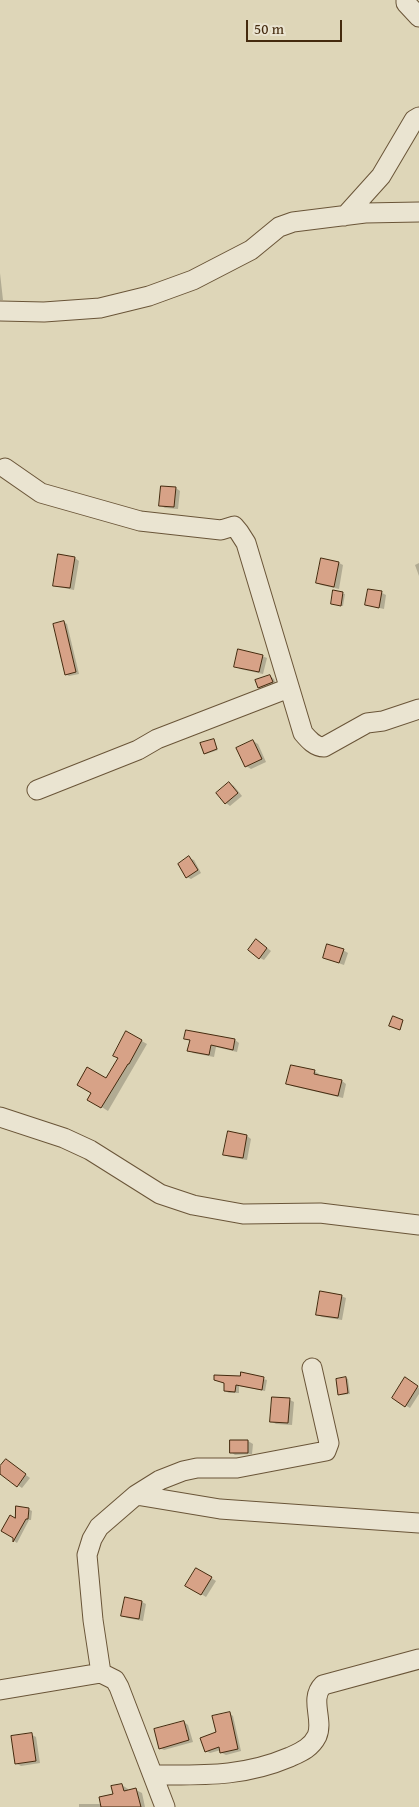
<!DOCTYPE html>
<html>
<head>
<meta charset="utf-8">
<style>
  body { margin:0 }
  #map { position:relative; width:419px; height:1807px; overflow:hidden; background:#ded6b8; font-family:"Gentium Book Plus",serif }
  canvas { display:block }
  .scale { position:absolute; left:246px; top:20px; width:96px; height:22px; box-sizing:border-box; border:2px solid #442a0e; border-top:0; padding-left:6px; font-size:15px; line-height:18px; white-space:nowrap; color:#442a0e; -webkit-text-stroke:4px #eae4d1; paint-order:stroke }
</style>
</head>
<body>
<div id="map">
<canvas width="419" height="1807"></canvas>
<div class="scale">50 m</div>
</div>
<script>
const g = document.querySelector('canvas').getContext('2d');
g.lineJoin = 'round';
function fill(path, color) { g.fillStyle = color; g.fill(path, 'evenodd'); }
function stroke(path, color, width, dash) { g.strokeStyle = color; g.lineWidth = width; g.lineCap = dash ? 'butt' : 'round'; g.setLineDash(dash || []); g.stroke(path); }
const shadow = new Path2D(`
  M0 273 3 300H0Z
  M176 488 180 491 178 509 165 508 160 505Z
  M60 556 75 558 79 561 74 590 59 587 55 585Z
  M339 563 343 565 339 589 321 585 317 583Z
  M419 563V576L415 565Z
  M334 592 345 594 343 606 333 604Z
  M382 593 386 595 384 609 366 605Z
  M64 622 67 624 79 674 69 676 66 674Z
  M262 656 267 658 263 674 240 669 235 666Z
  M270 676 274 679 276 685 263 690 259 687Z
  M214 740 218 750 206 754 205 753Z
  M253 741 258 744 266 762 251 769 246 766Z
  M229 783 234 786 242 796 230 806 226 803Z
  M189 858 194 860 201 873 191 879 187 877Z
  M261 943 271 951 264 960 260 958Z
  M343 950 348 953 344 965 324 958Z
  M126 1032 147 1044 108 1111 89 1099 106 1080 119 1058Z
  M187 1032 235 1040 239 1043 237 1052 216 1047 214 1057 193 1053 189 1050 191 1041 185 1038Z
  M314 1071 319 1074 318 1076 342 1081 346 1084 343 1098 292 1086 288 1083Z
  M229 1133 247 1136 251 1139 247 1160 229 1157 224 1154Z
  M341 1296 346 1298 342 1320 322 1317 318 1315Z
  M242 1374 267 1380 265 1391 239 1386V1393H229L225 1391 226 1383 215 1380 242 1377Z
  M346 1378 348 1379 350 1394 341 1395 339 1394Z
  M405 1379 419 1388V1394L410 1408 393 1398Z
  M273 1398 290 1400 294 1402 292 1425 276 1424 271 1421Z
  M248 1441 253 1444 252 1454 235 1455 231 1452V1442Z
  M10 1463 30 1478 22 1488 0 1473V1468Z
  M28 1509 32 1511 31 1520H29L17 1543 14 1541 16 1520Z
  M197 1569 216 1581 206 1597 187 1585Z
  M142 1602 146 1604 143 1621 127 1618 122 1615Z
  M229 1713 233 1716 241 1751 226 1755 222 1753 221 1750 210 1753 206 1751Z
  M184 1722 188 1725 193 1742 164 1750 160 1748Z
  M32 1735 36 1737 40 1763 21 1766 17 1764Z
  M122 1785 128 1789 129 1791 136 1790 142 1793 145 1807H79V1804H102L114 1795Z`);
const building = new Path2D(`
  M161 486 176 487 174 507 159 506Z
  M58 554 75 557 70 588 53 586Z
  M321 558 339 562 334 587 316 583Z
  M368 589 382 591 379 608 365 605Z
  M333 590 343 592 341 606 331 604Z
  M64 621 76 672 65 675 53 624Z
  M238 649 263 655 259 672 234 667Z
  M270 675 273 682 258 688 255 680Z
  M214 739 217 749 204 754 200 743Z
  M253 740 262 759 245 767 236 748Z
  M229 782 238 793 225 804 216 793Z
  M189 856 198 870 186 878 178 864Z
  M256 939 267 948 259 959 248 950Z
  M327 944 344 949 339 963 323 958Z
  M393 1016 403 1020 400 1030 389 1026Z
  M186 1030 235 1039 233 1050 211 1045 209 1055 187 1051 190 1040 184 1039Z
  M126 1031 142 1040 129 1064H128L101 1108 87 1100 91 1093 77 1085 87 1067 106 1078 118 1058 113 1056Z
  M291 1065 315 1070 314 1074 342 1080 338 1096 286 1084Z
  M228 1131 247 1135 243 1158 223 1155Z
  M320 1291 342 1295 338 1318 316 1315Z
  M241 1372 264 1377 262 1390 236 1385 235 1392 224 1391V1383L214 1380V1375L240 1376Z
  M346 1377 348 1393 338 1395 336 1379Z
  M405 1377 418 1386 405 1407 392 1398Z
  M272 1397 290 1398 288 1423 270 1422Z
  M230 1440H248V1453H230Z
  M6 1459 26 1474 17 1487 0 1474V1466Z
  M16 1506 29 1508 28 1519H26L13 1542V1538L1 1531 10 1515 15 1518Z
  M196 1568 212 1577 201 1595 185 1586Z
  M125 1597 142 1601 139 1619 121 1616Z
  M230 1712 238 1749 220 1753 219 1747 205 1752 200 1738 216 1732 212 1716Z
  M184 1721 189 1740 159 1749 154 1729Z
  M32 1733 36 1761 15 1764 11 1736Z
  M122 1784 124 1791 136 1788 141 1807H101L99 1797 113 1794 111 1786Z`);
const minor = new Path2D(`
  M406 0V3L419 17
  M345 216 381 176 414 120 419 117
  M0 311 44 312 100 308 149 296 193 280 251 250 279 227 293 222 365 213 419 212
  M5 468 41 493 140 521 221 530 234 526 239 532 246 543 303 733C309 740 315 747 324 747L367 723 383 721 419 709
  M37 790 138 750 157 739 289 688
  M0 1117 64 1138 90 1150 160 1194 193 1205 243 1214 320 1213 419 1225
  M136 1495 220 1509 419 1523
  M101 1673 93 1620 87 1555 92 1539 99 1527 136 1495 160 1480 183 1471 197 1468H237L326 1451 329 1443 312 1368
  M0 1690 101 1673 115 1680 119 1687 165 1807
  M154 1775C204 1775 243 1777 290 1757 301 1752 311 1748 317 1736 324 1720 309 1699 323 1685L419 1659`);
fill(shadow, '#0003');
fill(building, '#d7a287');
stroke(building, '#442a0e', 1);
stroke(minor, '#6a5538', 21);
stroke(minor, '#eae4d1', 19);
</script>
</body>
</html>
